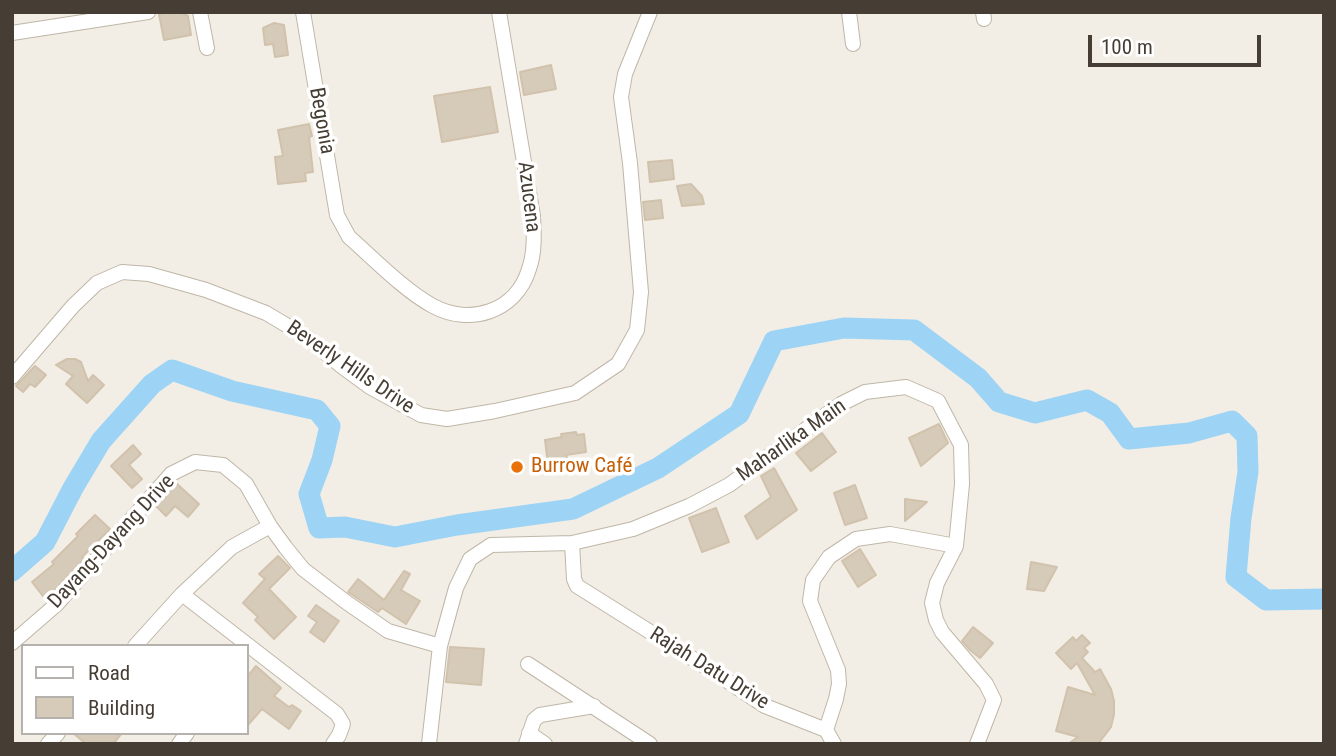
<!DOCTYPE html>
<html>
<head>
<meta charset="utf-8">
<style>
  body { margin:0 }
  #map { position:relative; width:1336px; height:756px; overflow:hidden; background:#f3eee5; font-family:"Roboto Condensed",sans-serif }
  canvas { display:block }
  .frame { position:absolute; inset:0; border:14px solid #463e34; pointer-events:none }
  .legend { position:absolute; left:21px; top:644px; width:228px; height:91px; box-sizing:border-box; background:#fff; border:2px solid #b5b2ae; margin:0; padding:9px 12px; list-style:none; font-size:21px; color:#463e34 }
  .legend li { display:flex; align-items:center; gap:14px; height:35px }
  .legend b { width:35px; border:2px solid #b5b2ae }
  .scale { position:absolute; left:1088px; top:35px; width:173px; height:32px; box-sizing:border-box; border:4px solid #463e34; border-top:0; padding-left:9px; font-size:21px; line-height:24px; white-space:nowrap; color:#463e34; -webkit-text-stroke:5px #fff; paint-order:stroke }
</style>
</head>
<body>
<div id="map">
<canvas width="1336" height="756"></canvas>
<div class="frame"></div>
<ul class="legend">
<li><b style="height:9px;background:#fff"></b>Road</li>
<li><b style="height:19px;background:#d6cab9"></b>Building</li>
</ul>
<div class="scale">100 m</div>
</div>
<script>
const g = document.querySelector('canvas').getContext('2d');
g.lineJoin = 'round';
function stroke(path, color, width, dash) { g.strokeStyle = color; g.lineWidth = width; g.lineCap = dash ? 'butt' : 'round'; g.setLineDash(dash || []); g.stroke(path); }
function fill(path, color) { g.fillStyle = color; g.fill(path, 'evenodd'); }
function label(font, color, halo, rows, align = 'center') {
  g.font = font + ' "Roboto Condensed",sans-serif'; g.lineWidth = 7; g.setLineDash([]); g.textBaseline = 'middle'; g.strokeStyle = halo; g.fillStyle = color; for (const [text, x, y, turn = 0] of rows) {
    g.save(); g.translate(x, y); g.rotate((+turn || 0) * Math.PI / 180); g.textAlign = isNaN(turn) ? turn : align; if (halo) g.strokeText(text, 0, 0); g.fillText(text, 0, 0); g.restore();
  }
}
const river = new Path2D(`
  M12 571 45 542 73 488 101 441 152 384 172 370 232 391 317 410 330 426 322 460 309 494 319 528 345 527 395 537 457 525 573 509 658 468 739 414 774 341 844 328 914 330 978 378 999 402 1035 413 1087 400 1110 413 1129 439 1189 433 1232 421 1247 436 1248 472 1241 518 1236 577 1266 600 1324 599`);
const building = new Path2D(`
  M169 12H180L188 16 191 35 164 40 159 14Z
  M274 23 284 25 288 55 275 57 273 44 265 45 263 28Z
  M551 65 556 89 524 95 520 72Z
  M490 87 498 132 442 142 434 96Z
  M309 124 312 136 309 137 313 172 305 173 306 181 278 184 275 157 283 156 278 130Z
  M672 160 674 179 650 182 648 162Z
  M691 184 702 196 704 204 682 206 677 186Z
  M661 200 663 218 645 220 643 202Z
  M67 359H75L81 362 88 381 93 375 104 385 87 403 66 384 73 376 56 365Z
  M35 366 46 375 35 387 30 384 23 392 16 386Z
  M939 424 948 443 921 466 909 438Z
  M576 432 577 435 584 434 586 452 566 455 567 458 561 459 562 463 548 465 545 440 562 437 561 434Z
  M822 433 836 452 811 471 796 453Z
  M133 445 141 454 129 465 142 479 132 488 111 466Z
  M774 468 797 510 757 539 745 516 771 497 761 476Z
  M176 483 199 504 188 517 175 506 166 516 156 506Z
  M855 485 867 518 845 525 834 493Z
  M905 499 927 502 905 521Z
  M716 508 729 542 702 552 689 518Z
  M95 515 110 529 82 557 84 559 46 600 32 582 54 564 52 562 78 536 76 534Z
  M860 549 876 575 858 587 842 561Z
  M278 556 290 568 269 589 296 617 274 639 255 620 258 617 243 603 265 579 259 574Z
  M1031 562 1057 567 1044 591 1027 589Z
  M404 571 410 574 401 590 420 601 406 624 382 608 378 612 348 592 358 579 384 600Z
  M316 605 339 621 324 642 310 632 317 622 308 616Z
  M973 627 993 643 980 658 970 650 962 641Z
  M1082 635 1090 643 1084 648 1088 652 1082 658 1095 672 1100 669 1111 689 1114 701V714L1111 727 1098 744H1068L1078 737 1056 731 1068 687 1095 695 1077 663 1071 669 1056 653 1073 637 1076 641Z
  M450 647 484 649 481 685 446 682Z
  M256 666 281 688 274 696 289 707 292 705 301 711 289 729 262 709 247 726V677Z
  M73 733H122L113 744H86Z`);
const street = new Path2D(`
  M200 12 207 48
  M303 12 337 215 349 237C374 259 405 291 433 306 470 326 516 312 529 269 535 252 534 234 533 216L499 12
  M849 12 853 44
  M983 12 984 19
  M12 33 148 12
  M12 377 73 306 97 283 122 272 149 274 206 290 266 313 308 338 340 365 370 387 421 415 447 419 495 411 575 393 618 364 637 330 641 292 630 163 621 97 625 74 650 12
  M572 543 574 579 577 586 714 672 765 706 826 730 836 699 839 684 838 670 810 601 813 580 829 557 856 539 890 534 956 546
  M182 594 337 714 343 724 339 735 333 744
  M12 643 57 604 171 474 195 462 223 465 246 484 270 526 286 548 303 569 346 602 388 631 440 646
  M135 646 182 594 232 547 270 526
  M528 664 650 744
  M826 730 834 744
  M529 733 545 744
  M48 744 58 733
  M179 744 187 733
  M429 744 440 646 456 588 470 559 491 545 572 543 633 529 689 506 729 485 841 404 865 392 906 387 938 401 961 445 962 484 956 546 937 583 932 603 936 620 942 632 986 684 994 700 977 744
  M526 744 534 720 540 715 594 706`);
const markers = [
  [517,467,7,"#e8710a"]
];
const streetNames = [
  ["Begonia",321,121,80],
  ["Azucena",528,197,83],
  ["Beverly Hills Drive",350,368,34],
  ["Maharlika Main",792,441,-35],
  ["Dayang-Dayang Drive",112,542,-47],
  ["Rajah Datu Drive",709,669,32]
];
const foodNames = [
  ["Burrow Café",531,467]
];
stroke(river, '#9dd3f4', 21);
fill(building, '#d6cab9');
stroke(building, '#d1c2ac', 2);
stroke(street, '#bfb6a7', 16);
stroke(street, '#fff', 14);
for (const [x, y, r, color] of markers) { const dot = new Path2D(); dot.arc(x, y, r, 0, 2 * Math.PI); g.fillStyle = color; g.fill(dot); stroke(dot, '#fff', 2.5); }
label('21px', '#463e34', '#fff', streetNames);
label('21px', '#c56008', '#fff', foodNames, 'left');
</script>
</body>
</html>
